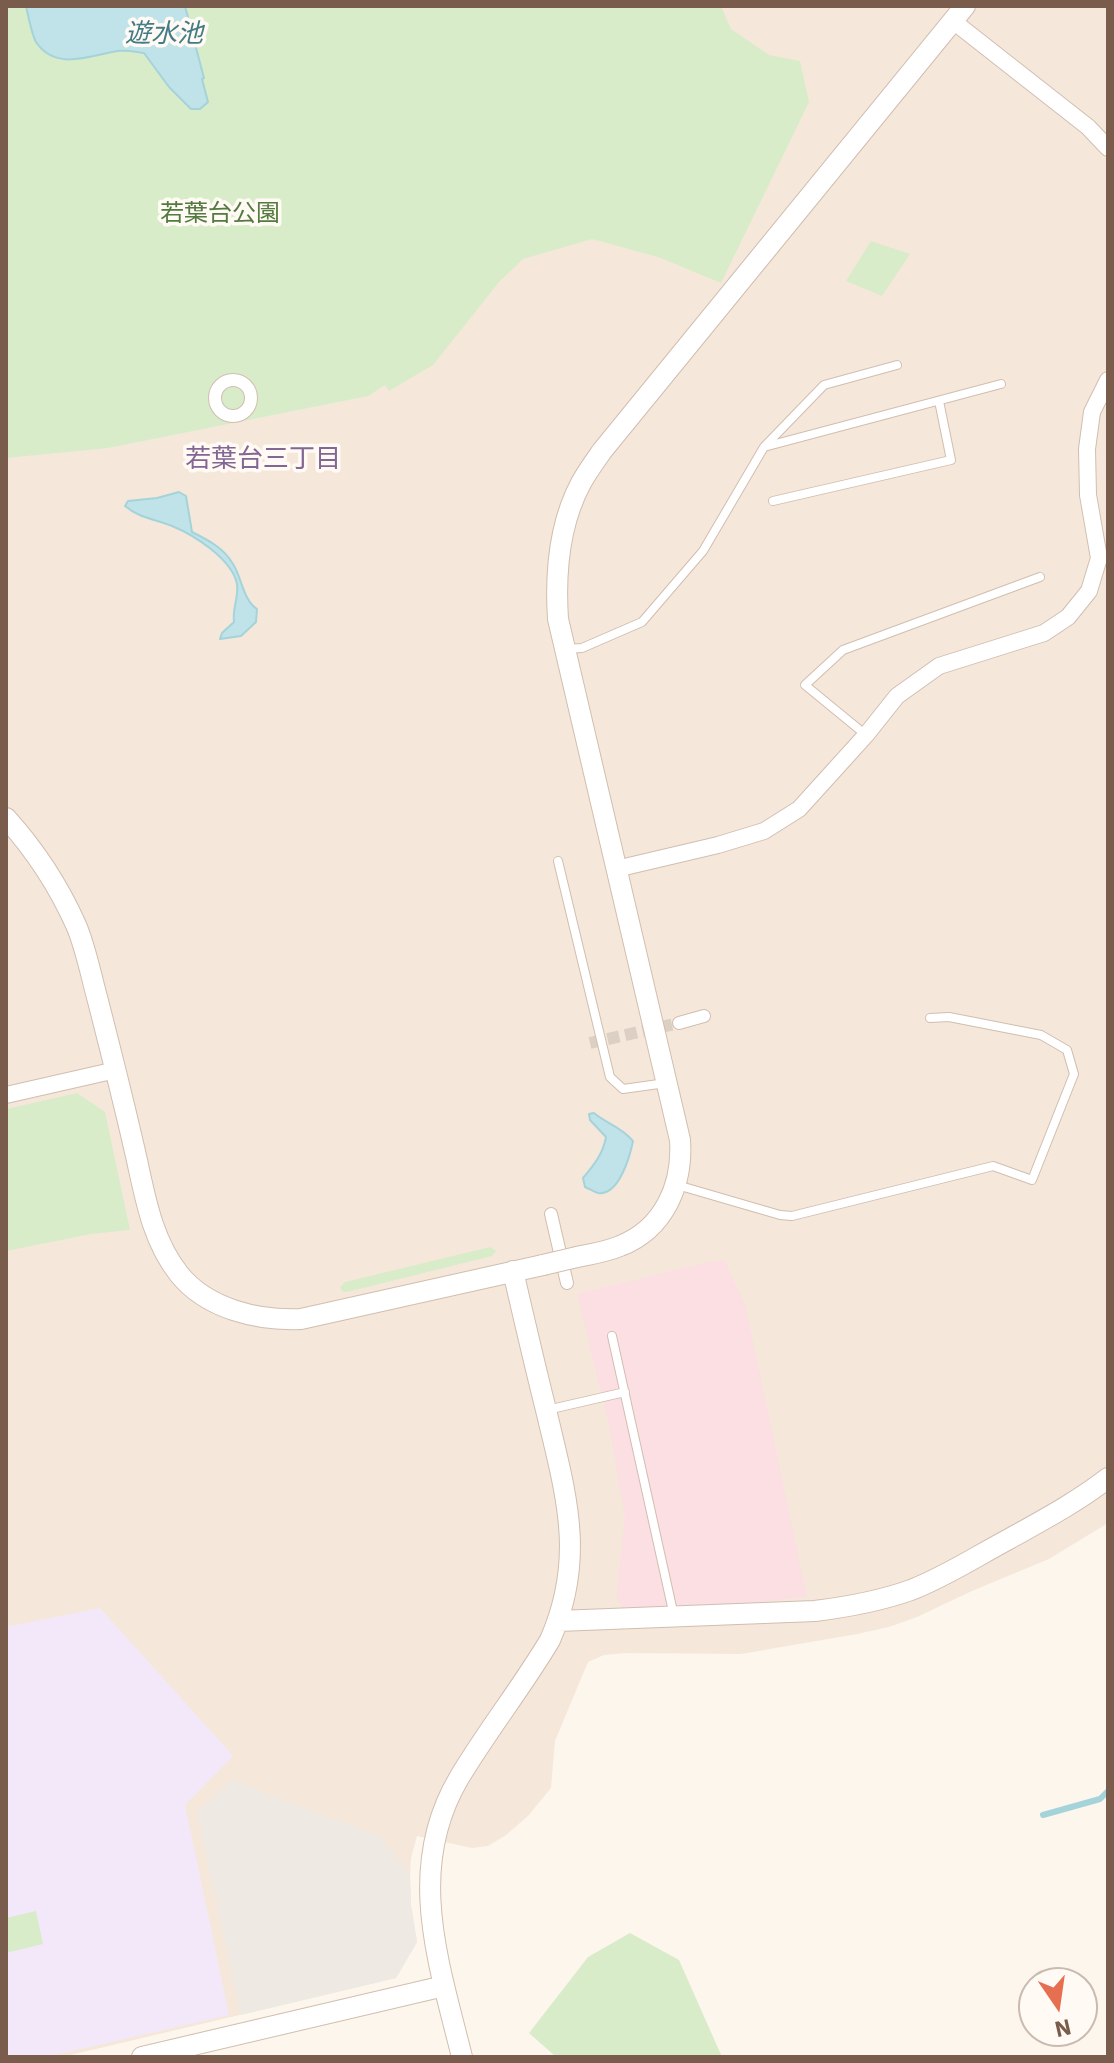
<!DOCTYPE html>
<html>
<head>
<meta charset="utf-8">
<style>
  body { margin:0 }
  #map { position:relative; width:1114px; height:2063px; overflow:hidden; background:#fdf6ec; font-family:"IBM Plex Sans",sans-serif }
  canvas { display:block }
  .frame { position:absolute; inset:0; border:8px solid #7a5c4d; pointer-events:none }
  .north { position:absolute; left:1018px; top:1967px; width:80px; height:80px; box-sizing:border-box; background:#fffaf3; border:2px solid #cabbb1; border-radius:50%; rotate:167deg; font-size:22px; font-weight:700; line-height:32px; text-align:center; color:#7a5c4d }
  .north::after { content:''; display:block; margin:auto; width:28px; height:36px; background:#e76f51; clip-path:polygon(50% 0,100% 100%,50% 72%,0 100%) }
</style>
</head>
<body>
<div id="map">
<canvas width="1114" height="2063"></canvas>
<div class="frame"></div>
<div class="north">N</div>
</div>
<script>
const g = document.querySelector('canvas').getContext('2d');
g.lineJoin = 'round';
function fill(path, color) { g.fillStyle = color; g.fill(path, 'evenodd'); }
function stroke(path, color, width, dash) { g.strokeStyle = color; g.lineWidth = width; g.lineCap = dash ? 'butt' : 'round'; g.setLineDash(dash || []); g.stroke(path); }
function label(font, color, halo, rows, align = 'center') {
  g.font = font + ' "IBM Plex Sans","Noto Sans JP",sans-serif'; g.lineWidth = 7; g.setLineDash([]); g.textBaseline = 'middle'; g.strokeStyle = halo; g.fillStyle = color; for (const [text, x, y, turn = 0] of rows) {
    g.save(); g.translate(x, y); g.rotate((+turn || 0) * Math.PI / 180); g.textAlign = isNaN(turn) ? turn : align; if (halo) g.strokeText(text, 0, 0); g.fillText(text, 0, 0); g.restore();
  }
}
const residential = new Path2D(`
  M6 6H1108V1523L1049 1559 972 1591 917 1617 889 1627 857 1634 741 1654 626 1653 604 1655 588 1662 555 1741 551 1788 528 1816 506 1835 488 1846 472 1848 417 1836 411 1858 410 1875 411 1905 417 1942 396 1978 62 2057H6Z`);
const industrial = new Path2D(`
  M232 1779 290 1803 381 1837 410 1875 411 1905 417 1942 396 1978 241 2015 197 1812Z`);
const education = new Path2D(`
  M100 1608 233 1756 185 1805 229 2015 46 2057H6V1627Z`);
const medical = new Path2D(`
  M724 1260 745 1304 807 1597 715 1607 623 1608 616 1597 625 1517 608 1420 577 1294 708 1262Z`);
const green = new Path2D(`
  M6 6H721L731 29 769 55 800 61 809 102 721 283 658 257 592 239 523 259 499 282 433 365 389 391 385 385 368 396 108 448 6 458Z
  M871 241 910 254 882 296 846 281Z
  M77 1093 105 1112 130 1230 91 1234 6 1251V1109Z
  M490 1247 496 1251 492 1256 347 1292H343L340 1287 345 1282Z
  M36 1911 43 1944 6 1953V1918Z
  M630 1933 679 1960 722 2057H556L529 2033 588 1957Z`);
const water = new Path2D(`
  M26 6H185L204 78 202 79 208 102 200 109H191L169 87 144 53C136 52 127 50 118 51 91 55 56 72 36 42 32 35 28 15 26 6Z
  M179 492 186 496 192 532C208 540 224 548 233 564 242 578 243 600 257 609L256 622 241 636 220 639 222 633 234 622C232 609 239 597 237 584 232 559 194 535 172 526 155 519 139 518 125 506L128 501 157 498Z
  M594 1113C607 1124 622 1127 633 1141 630 1156 619 1196 598 1193 594 1192 590 1189 585 1187L583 1178C594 1165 603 1154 606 1137L590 1120 589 1114Z`);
const stream = new Path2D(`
  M1043 1815 1100 1799 1108 1791`);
const pedestrianTunnel = new Path2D(`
  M590 1043 679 1023`);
const service = new Path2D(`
  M764 447 824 385 897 365
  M773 501 951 460 939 401
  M565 649 582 648 642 622 703 551 764 447 1001 384
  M866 735 805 685 843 650 1040 577
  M558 861 610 1077 623 1089 666 1083
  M677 1185 780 1215 792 1216 993 1166 1032 1180 1074 1074 1067 1050 1041 1035 949 1017 930 1018
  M612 1336 674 1616
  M547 1410 625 1392`);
const pedestrian = new Path2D(`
  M215 398a18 18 0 1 1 36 0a18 18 0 1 1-36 0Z
  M679 1023 704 1016
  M551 1214 567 1283`);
const minor = new Path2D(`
  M953 21 1088 127 1108 148
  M616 869 718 845 764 831 799 809 866 735 897 696 939 666 1044 633 1068 617 1089 591 1099 558 1088 495 1087 449 1092 412 1108 380
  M6 1095 116 1070`);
const tertiary = new Path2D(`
  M6 818C35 850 58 885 76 925 86 948 91 976 98 1001 110 1048 122 1095 133 1143 144 1188 149 1236 179 1274 207 1309 258 1321 301 1319L543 1265
  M577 1257C591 1254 606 1252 620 1246 664 1229 683 1185 680 1140L558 619C555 573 559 524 581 483 587 472 595 461 602 451L965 6
  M558 1621 815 1611C847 1607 880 1601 911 1590 945 1577 977 1556 1009 1539 1043 1520 1077 1502 1108 1478
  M142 2057 444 1986
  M462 2057C439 1963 405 1869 459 1778 487 1731 522 1687 550 1640 586 1558 566 1495 547 1414 535 1366 524 1319 513 1271`);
const tertiaryBridge = new Path2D(`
  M543 1265 577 1257`);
const parkNames = [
  ["若葉台公園",220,214]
];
const waterNames = [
  ["遊水池",164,34]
];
const neighbourhoodNames = [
  ["若葉台三丁目",263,459]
];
fill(residential, '#f5e8da');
fill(industrial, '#efe9e4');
fill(education, '#f3e8fa');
fill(medical, '#fbdfe3');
fill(green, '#d8ecc9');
fill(water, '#bfe3e8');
stroke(water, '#a5d3da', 2);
stroke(stream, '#a5d3da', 6);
stroke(pedestrianTunnel, '#dcd0c4', 12, [12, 6]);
stroke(service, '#d1beb0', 10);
stroke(pedestrian, '#d1beb0', 14);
stroke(minor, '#d1beb0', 18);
stroke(tertiary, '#d1beb0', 22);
stroke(service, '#fff', 8);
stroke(pedestrian, '#fff', 12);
stroke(minor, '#fff', 16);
stroke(tertiary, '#fff', 20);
stroke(tertiaryBridge, '#d1beb0', 22, []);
stroke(tertiaryBridge, '#fff', 20);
label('24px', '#537a41', '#fffaf3', parkNames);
label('italic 26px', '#437c86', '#fffaf3', waterNames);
label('26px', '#846695', '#fffaf3', neighbourhoodNames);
</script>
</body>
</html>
